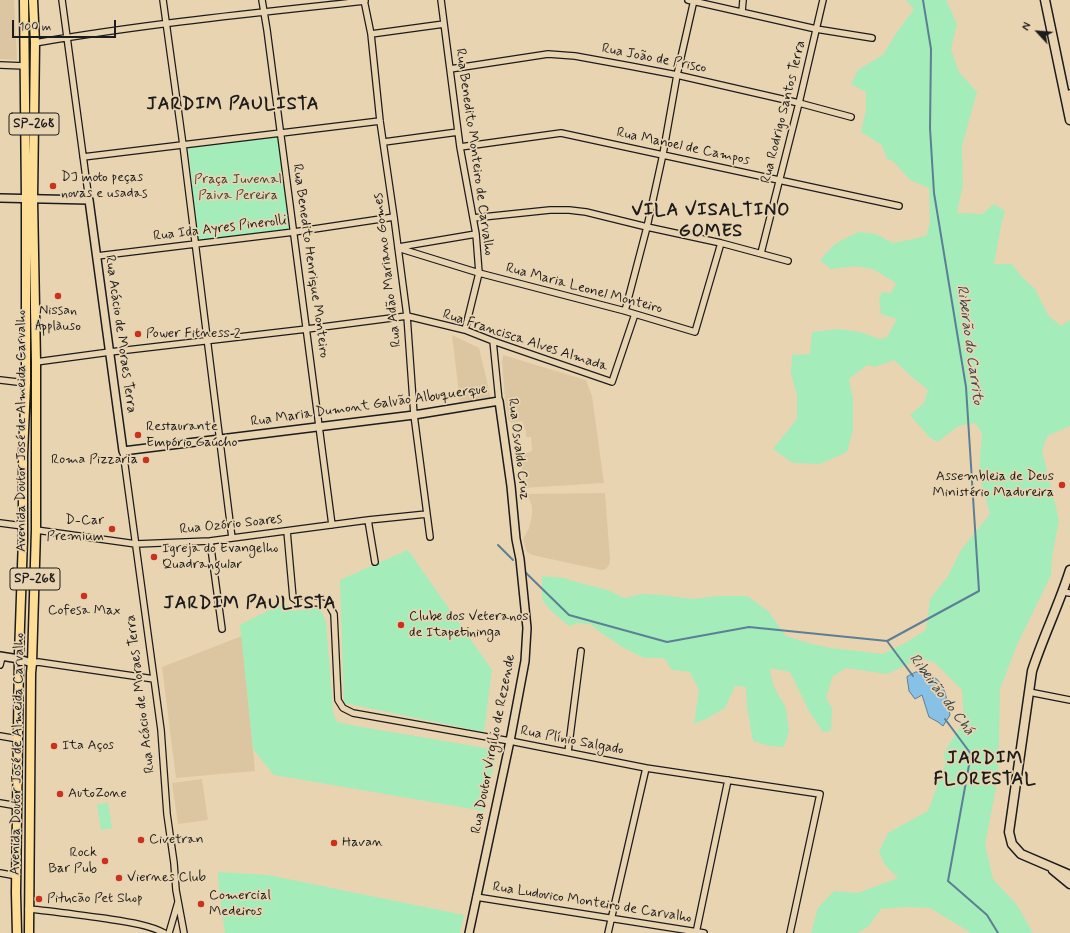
<!DOCTYPE html>
<html>
<head>
<meta charset="utf-8">
<style>
  body { margin:0 }
  #map { position:relative; width:1070px; height:933px; overflow:hidden; background:#e9d4b2; font-family:Mynerve,sans-serif }
  canvas { display:block }
  .north { position:absolute; left:1018px; top:12px; width:40px; height:40px; -webkit-text-stroke:3px #e9d4b2; paint-order:stroke; rotate:296deg; font-size:11px; font-weight:700; line-height:16px; text-align:center; color:#1c1c1c }
  .north::after { content:''; display:block; margin:auto; width:14px; height:18px; background:#1c1c1c; clip-path:polygon(50% 0,100% 100%,50% 72%,0 100%) }
  .scale { position:absolute; left:12px; top:20px; width:104px; height:18px; box-sizing:border-box; border:2px solid #1c1c1c; border-top:0; padding-left:5px; font-size:12px; line-height:14px; white-space:nowrap; color:#1c1c1c; -webkit-text-stroke:3px #e9d4b2; paint-order:stroke }
</style>
</head>
<body>
<div id="map">
<canvas width="1070" height="933"></canvas>
<div class="north">N</div>
<div class="scale">100 m</div>
</div>
<script>
const g = document.querySelector('canvas').getContext('2d');
g.lineJoin = 'round';
function fill(path, color) { g.fillStyle = color; g.fill(path, 'evenodd'); }
function stroke(path, color, width, dash) { g.strokeStyle = color; g.lineWidth = width; g.lineCap = dash ? 'butt' : 'round'; g.setLineDash(dash || []); g.stroke(path); }
function label(font, color, halo, rows, align = 'center') {
  g.font = font + ' Mynerve,sans-serif'; g.lineWidth = 3.5; g.setLineDash([]); g.textBaseline = 'middle'; g.strokeStyle = halo; g.fillStyle = color; for (const [text, x, y, turn = 0] of rows) {
    g.save(); g.translate(x, y); g.rotate((+turn || 0) * Math.PI / 180); g.textAlign = isNaN(turn) ? turn : align; if (halo) g.strokeText(text, 0, 0); g.fillText(text, 0, 0); g.restore();
  }
}
const built = new Path2D(`
  M0 0H14L17 60 0 59Z
  M452 335 479 348 491 398 460 402Z
  M503 355 586 380 592 396 604 483 524 488 520 455 532 451 531 437H526V431L522 421 511 423 508 419 505 400 502 360Z
  M605 493 610 559 609 565 606 569 601 570 532 555 527 552 523 539 529 528 532 515V506L529 499 524 494Z
  M242 636 255 771 176 778 162 667Z
  M202 779 208 820 178 824 172 783Z`);
const green = new Path2D(`
  M906 0H946L957 24 951 49 959 72 977 92 962 146 963 185 957 213 982 214 994 204 1005 211 1001 226 994 264H1012L1021 276 1035 289 1048 315 1061 326 1070 320V426L1047 436 1042 451 1059 520 1052 557 1051 575 1017 645 1000 689 998 778 985 844 993 879 1017 905 1033 933H971L930 908 906 907 881 909 868 927 857 933H811L818 908 834 891 858 893 898 878 885 865 879 852 888 833 928 811 945 765 944 753 964 720 962 690 934 662 919 659 887 674 846 668 833 676 826 698 832 708 831 731 823 732 810 713 790 672 770 668 773 685 786 708 789 731 784 747 770 746 753 741 747 707 746 687 735 686 725 708 706 719 694 724 699 690 690 672 672 670 664 658H644L624 648 603 634 590 624 577 623 569 626 550 610 542 599V576L564 578 580 583 608 590 624 598 643 594 662 595 694 599 716 596H747L768 611 786 636 812 644 831 648 883 654 907 642 926 630 930 599 948 576 961 550 990 514 979 475 982 433 975 423 958 426 938 442 929 437 910 415 924 403 928 390 913 378 894 360 875 367 867 365 849 379 853 400V430L847 452 820 464 793 463 773 449 797 419V395L791 373 792 355 810 354 812 332 839 329 860 332 880 339 887 337 897 319 881 314 879 299 882 292 891 293 896 283 873 269 854 266 831 269 820 260 835 244 858 232 876 234 893 243 918 238 927 235 930 221 929 188 910 180 893 161 887 159 882 145 861 132 866 110V92L851 84 858 70 883 55 897 32 914 9Z
  M278 137 290 229 198 240 188 147Z
  M408 550 492 670 484 732 344 703 340 580Z
  M285 602 294 611 315 608 322 612 326 622 333 712 337 722 356 726 497 750 484 811 274 775 253 749 240 625Z
  M108 803 112 828 101 830 97 804Z
  M218 872 268 875 464 915 460 933H225L219 890Z`);
const water = new Path2D(`
  M916 672C945 674 945 692 950 715L943 726 938 722 929 717 922 695 915 699 909 691 907 677Z`);
const stream = new Path2D(`
  M498 545 513 560
  M525 572 569 615 667 642 749 627 887 641
  M887 641 979 591 966 387 934 193 930 128 931 49 923 0
  M887 641 913 676
  M945 719 971 754 948 881 987 915 998 933`);
const minor = new Path2D(`
  M62 0 89 200
  M163 0 183 145 232 538
  M262 0 267 30 332 525
  M364 0 371 34 380 121 394 217 407 316 414 415 430 537
  M441 0 460 147 476 234 479 273 465 330
  M688 0 816 29 872 38
  M742 12 743 0
  M371 34 444 24
  M35 43C144 24 255 13 365 1
  M0 65 25 66
  M450 69 548 54 575 56 630 66 677 75 799 103 851 117
  M1068 105 1070 93
  M384 142 458 132
  M460 147 561 133 899 206
  M83 157 380 121
  M473 218 550 210H569L586 212 647 227 721 243 788 261
  M399 247 476 234
  M398 248 479 273 625 311 695 332 721 243
  M761 253 799 103 823 0
  M97 256 294 232 394 217
  M625 311 647 227 663 154 677 75 694 0
  M493 341 499 401
  M36 362 110 352 307 329 407 316 465 330 493 341 612 382 635 314
  M0 380 26 383
  M123 451 161 730 167 814 174 863 176 890 184 933
  M368 520 375 562
  M0 523 23 526
  M36 530 136 544 210 541 368 520 427 514
  M287 531 293 598 299 602 321 603 329 605 334 614 338 700 343 708 353 713 510 741 646 768 820 794 790 933
  M210 541 222 629
  M1063 592 1070 593
  M32 663 38 662 154 679
  M0 665 2 657
  M1029 692 1070 700
  M0 736 18 739
  M568 752 581 651
  M0 803 18 806
  M0 873 17 876
  M476 897 704 933
  M28 909C53 911 77 915 102 918 120 921 148 924 164 933
  M169 933 178 902
  M608 933 646 768
  M696 933 728 780`);
const tertiary = new Path2D(`
  M0 198 89 200 123 451 414 415 499 401 511 486 516 539 520 559 527 628 525 661 510 741 469 933
  M0 656 19 659 32 663`);
const secondary = new Path2D(`
  M1045 0 1070 120
  M1070 570C1059 605 1043 637 1032 671L1009 832 1012 844 1021 854 1070 875
  M1053 870 1070 884`);
const primary = new Path2D(`
  M17 933 16 893 19 655 23 538V455L26 383V199L24 0
  M29 933 31 673 32 663 36 530V362L33 199 35 43 33 0`);
const markers = [
  [53,186,4,"#c8321e"],
  [58,296,4,"#c8321e"],
  [138,334,4,"#c8321e"],
  [138,435,4,"#c8321e"],
  [146,460,4,"#c8321e"],
  [1062,485,4,"#c8321e"],
  [112,529,4,"#c8321e"],
  [154,557,4,"#c8321e"],
  [84,596,4,"#c8321e"],
  [401,625,4,"#c8321e"],
  [54,746,4,"#c8321e"],
  [60,794,4,"#c8321e"],
  [141,840,4,"#c8321e"],
  [334,843,4,"#c8321e"],
  [105,861,4,"#c8321e"],
  [119,878,4,"#c8321e"],
  [39,899,4,"#c8321e"],
  [201,904,4,"#c8321e"]
];
const shields = [
  [34,124,50],
  [35,579,50]
];
const shieldNames = [
  ["SP-268",34,124],
  ["SP-268",35,579]
];
const streetNames = [
  ["Rua João de Prisco",654,59,11],
  ["Rua Rodrigo Santos Terra",784,112,-76],
  ["Rua Manoel de Campos",683,147,12],
  ["Rua Benedito Monteiro de Carvalho",474,152,82],
  ["Rua Ida Ayres Pinerolli",220,229,-7],
  ["Rua Benedito Henrique Monteiro",310,261,82],
  ["Rua Adão Mariano Gomes",388,270,-97],
  ["Rua Maria Leonel Monteiro",584,289,15],
  ["Rua Acácio de Moraes Terra",120,334,82],
  ["Rua Francisca Alves Almada",525,341,18],
  ["Rua Maria Dumont Galvão Albuquerque",369,406,-8],
  ["Avenida Doutor José de Almeida Carvalho",22,431,-90],
  ["Rua Osvaldo Cruz",518,449,83],
  ["Rua Ozório Soares",231,525,-6],
  ["Rua Acácio de Moraes Terra",141,694,-97],
  ["Rua Plínio Salgado",572,741,11],
  ["Rua Doutor Virgílio de Rezende",494,744,-79],
  ["Avenida Doutor José de Almeida Carvalho",18,754,-89],
  ["Rua Ludovico Monteiro de Carvalho",592,903,9]
];
const poiNames = [
  ["DJ moto peças",61,178],
  ["novas e usadas",61,194],
  ["Nissan",58,311,"center"],
  ["Applàuso",58,327,"center"],
  ["Power Fitness 2",146,334],
  ["Restaurante",146,427],
  ["Empório Gaúcho",146,443],
  ["Roma Pizzaria",138,460,"right"],
  ["Assembleia de Deus",1054,477,"right"],
  ["Ministério Madureira",1054,493,"right"],
  ["D-Car",104,521,"right"],
  ["Premium",104,537,"right"],
  ["Igreja do Evangelho",162,549],
  ["Quadrangular",162,565],
  ["Cofesa Max",84,611,"center"],
  ["Clube dos Veteranos",409,617],
  ["de Itapetininga",409,633],
  ["Ita Aços",62,746],
  ["AutoZone",68,794],
  ["Civetran",149,840],
  ["Havan",342,843],
  ["Rock",97,853,"right"],
  ["Bar Pub",97,869,"right"],
  ["Viernes Club",127,878],
  ["Comercial",209,896],
  ["Medeiros",209,912],
  ["Pitucão Pet Shop",47,899]
];
const parkNames = [
  ["Praça Juvenal",238,180],
  ["Paiva Pereira",238,196]
];
const waterNames = [
  ["Ribeirão do Carrito",969,345,82],
  ["Ribeirão do Chá",941,695,53]
];
const districtNames = [
  ["JARDIM PAULISTA",233,105],
  ["VILA VISALTINO",711,211],
  ["GOMES",711,232],
  ["JARDIM PAULISTA",250,604],
  ["JARDIM",985,759],
  ["FLORESTAL",985,780]
];
fill(built, '#dcc6a2');
fill(green, '#a4ecba');
fill(water, '#87c1e6');
stroke(water, '#5c7f95', 1);
stroke(stream, '#5c7f95', 2);
stroke(minor, '#1c1c1c', 8);
stroke(tertiary, '#1c1c1c', 10);
stroke(secondary, '#1c1c1c', 11);
stroke(primary, '#1c1c1c', 11);
stroke(minor, '#e9d4b2', 5.5);
stroke(tertiary, '#e9d4b2', 7);
stroke(secondary, '#e9d4b2', 8);
stroke(primary, '#fedd96', 8);
for (const [x, y, r, color] of markers) { const dot = new Path2D(); dot.arc(x, y, r, 0, 2 * Math.PI); g.fillStyle = color; g.fill(dot); stroke(dot, '#e9d4b2', 1.5); }
for (const [x, y, w] of shields) { const box = new Path2D(); box.roundRect(x - w / 2, y - 11, w, 22, 3); g.fillStyle = '#e9d4b2'; g.fill(box); stroke(box, '#1c1c1c', 1); }
label('bold 13px', '#1c1c1c', null, shieldNames);
label('14px', '#1c1c1c', '#e9d4b2', streetNames);
label('14px', '#1c1c1c', '#e9d4b2', poiNames, 'left');
label('14px', '#37463c', '#e9d4b2', parkNames);
label('italic 15px', '#37454e', '#e9d4b2', waterNames);
g.letterSpacing = '1px';
label('bold 18px', '#1c1c1c', '#e9d4b2', districtNames);
g.letterSpacing = '0px';
</script>
</body>
</html>
